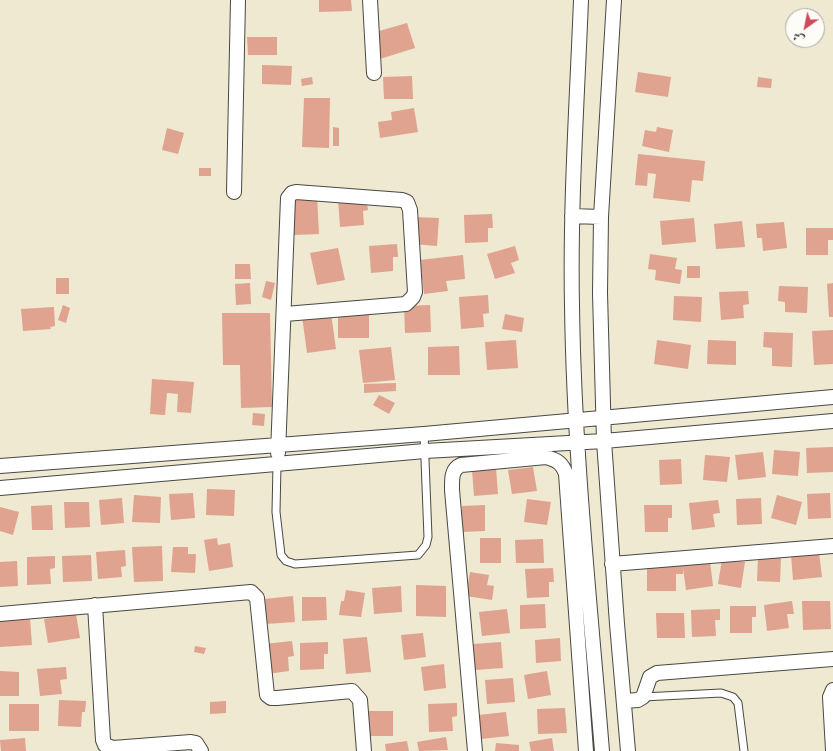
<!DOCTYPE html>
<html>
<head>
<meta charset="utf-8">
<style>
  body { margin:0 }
  #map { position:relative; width:833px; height:751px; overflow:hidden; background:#eee9d0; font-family:"IM FELL English",Amiri,serif }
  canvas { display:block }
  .north { position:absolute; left:785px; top:8px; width:40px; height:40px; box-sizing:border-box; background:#fdfcf7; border:1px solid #a9a8a5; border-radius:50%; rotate:213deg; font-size:11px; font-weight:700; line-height:16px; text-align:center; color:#2b2b2b }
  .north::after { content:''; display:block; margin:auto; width:14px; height:18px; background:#d1495b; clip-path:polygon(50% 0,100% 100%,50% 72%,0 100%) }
</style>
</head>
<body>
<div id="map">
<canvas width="833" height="751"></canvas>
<div class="north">ش</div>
</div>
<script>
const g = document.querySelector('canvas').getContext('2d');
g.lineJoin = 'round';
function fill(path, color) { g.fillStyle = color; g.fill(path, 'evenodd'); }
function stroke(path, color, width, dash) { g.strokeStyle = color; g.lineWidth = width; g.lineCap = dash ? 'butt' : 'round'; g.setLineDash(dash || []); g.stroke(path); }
const building = new Path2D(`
  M319 0H351L352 11 319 12Z
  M407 23 415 48 380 59 372 33Z
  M247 37H277V55H248Z
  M262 65 292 66 291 85 262 84Z
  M638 72 671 77 668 97 635 92Z
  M412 76 413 99H384L383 77Z
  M312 77 313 84 302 86 301 79Z
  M758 77 772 79 771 88 757 87Z
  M304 98H330L329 148 302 147Z
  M414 108 418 132 380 138 378 122 392 120 391 112Z
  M333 127 339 128V146H333Z
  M657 127 673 130 669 152 642 146 645 130 656 132Z
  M167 128 184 133 178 154 162 150Z
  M638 154 705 161 703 181 692 180 690 202 653 198 656 174 648 173 647 186 635 185Z
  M199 168H211V176H199Z
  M317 195 319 234 294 235 293 218 289 196Z
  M366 197 368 210 363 211 364 225 340 227 338 199Z
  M492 214 493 228H488V242L465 243 464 215Z
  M413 217 439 218 437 246 412 244Z
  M694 218 696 242 662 245 660 221Z
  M742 221 745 247 716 249 714 224Z
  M784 222 787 248 763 251 762 238H757L756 224Z
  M806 228H833V240H828V255H806Z
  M397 244 398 257H393V271L371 273 369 246Z
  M515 246 519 260 511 263 515 273 495 279 487 254Z
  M338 248 345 280 317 285 310 253Z
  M650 254 677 258 675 269 682 270 680 284 655 280 656 270 648 269Z
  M463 255 465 279 446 281 448 291 424 294 420 260Z
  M235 264H250L251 279H235Z
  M687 266H700V278H687Z
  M56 278H69V294H56Z
  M266 281 275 283 271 300 262 297Z
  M250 283 251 304 236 305 235 284Z
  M833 283V317H829L827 284Z
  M779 286 808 287 807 313 785 312V302L778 301Z
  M748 291 749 304 743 305 744 318 721 320 719 292Z
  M488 295 489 313 483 314 484 327 461 329 459 297Z
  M674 296 702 297 701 322 673 320Z
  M63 305 70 308 66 323 58 320Z
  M430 305 431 332 405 333 404 306Z
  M54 307 55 326 50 327 51 329 23 331 21 309Z
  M338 309H369V338H338Z
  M222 313H270L272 407 241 408 240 365H223Z
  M331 313 336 349 307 353 302 316Z
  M505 314 524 318 522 332 502 329Z
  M833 330V364L814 365 812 331Z
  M764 332 793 333 792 367 772 366V348L763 347Z
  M516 340 518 368 487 370 485 342Z
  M657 340 691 345 688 369 654 364Z
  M708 340 736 341V365L707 364Z
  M459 346 460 375H428V347Z
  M391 347 395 380 363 383 359 350Z
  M152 379 194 382 191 413 177 412 178 394 167 393 165 415 150 414Z
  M396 383V391L364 393V384Z
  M379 395 395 403 389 414 373 405Z
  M253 413 265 414 264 426 252 425Z
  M833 447V472L807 473 806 448Z
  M774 450 800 452 798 476 772 474Z
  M763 452 766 477 738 480 735 455Z
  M705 455 730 457 727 482 703 480Z
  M681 459 682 484 660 485 659 460Z
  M533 467 537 491 512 494 508 470Z
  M496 468 498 494 474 496 472 470Z
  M207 489 235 490 234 516 206 515Z
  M193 493 195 518 171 520 169 494Z
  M830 493 831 518 808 519 807 494Z
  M134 495 161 497 160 523 132 522Z
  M777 495 802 502 796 525 771 518Z
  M122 498 124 523 101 525 99 500Z
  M761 498 762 524 737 525 736 499Z
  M527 499 551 502 547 525 524 522Z
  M718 500 720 513 713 514 715 527 692 530 689 503Z
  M64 502H89L90 527 65 528Z
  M52 505 53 530H32L31 506Z
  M485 505V531L462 532V506Z
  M644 505H672V518H668V532H645Z
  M0 507 19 512 13 535 0 531Z
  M217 538 218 545 230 543 233 567 209 571 204 540Z
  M480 538H501V563H480Z
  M543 539 544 563H516L515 540Z
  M162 546 163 581 134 582 132 547Z
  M173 547H188V554H196L195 573 171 572Z
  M125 550 126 566 121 567 122 577 98 579 96 552Z
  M819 552 822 577 793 580 791 555Z
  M91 555 92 581 63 582 62 556Z
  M55 556V568L50 569 51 584 27 585V557Z
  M758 557H781L780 582 757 581Z
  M722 559 745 562 741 588 718 584Z
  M17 561 18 586 0 587V562Z
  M710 561 713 586 686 590 683 568V574H676V591H647V566H683Z
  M553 568 554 582H549V597L527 598 525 569Z
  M470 572 489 575 487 585 494 586 492 600 466 596Z
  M416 585 446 586V617L416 616Z
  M401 586 402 612 374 614 372 588Z
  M346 590 365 593 361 617 339 615 341 601H344Z
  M293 596 295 622 266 624 264 599Z
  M302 597H326L327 620 302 621Z
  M792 601 794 614H787L789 628 767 631 764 605Z
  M802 601H830L831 629 803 630Z
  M545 604 546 628 520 629V605Z
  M730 606H756V617H752V633H730Z
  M507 609 510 633 482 636 479 612Z
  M720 609V620H715L716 636 692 637 691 610Z
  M656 613H684L685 638H657Z
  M76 614 80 638 48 643 44 619Z
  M30 618 32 645 0 647V620Z
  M423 633 426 657 404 660 401 635Z
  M367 637 371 672 346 674 343 639Z
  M560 638 561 661 536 663 535 640Z
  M292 641 294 656 288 657 289 671 267 674 264 644Z
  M328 642V654H324V669L300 670V643Z
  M501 642 503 668 475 670 473 644Z
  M195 646 206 648 204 654 194 652Z
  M444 664 446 688 424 691 421 667Z
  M66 667 67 679 60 680 62 694 40 696 37 669Z
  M0 671 19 672V696H0Z
  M547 671 551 695 528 699 524 675Z
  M513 678 515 702 487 704 485 680Z
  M59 700 86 701 85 712H82L81 727 58 726Z
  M226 701V713L210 714V702Z
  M457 703V716L452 717 453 731 429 732 428 704Z
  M9 704H39V731H9Z
  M565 708 567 733 538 734 537 709Z
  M364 711H393V736H364Z
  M506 712 509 736 481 739 478 715Z
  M446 737 448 750 419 751 417 742Z
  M25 738 26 751H1L0 740Z
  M552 738 554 751H531L529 742Z
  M407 741 409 751H386L385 744Z
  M496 743 519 745V751H495Z`);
const lane = new Path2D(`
  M277 465 276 512 281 555 286 561 295 564 418 555 426 545 428 537 424 434
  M643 697 721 693 733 697 738 703 744 751`);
const street = new Path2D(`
  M370 0 374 73
  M581 0C577 102 570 204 572 306 574 455 590 603 602 751
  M614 0 601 217 600 293 604 441 617 624 628 751
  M234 192 238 0
  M572 216 601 217
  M278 453 288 198 292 193 296 192 402 200 407 202 410 210 415 292 413 297 406 304 285 314
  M0 466 424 434 833 397
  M0 488 425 451 604 441 833 421
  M612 564 833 546
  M95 605 103 740 105 745 113 748 191 742 196 743 201 751
  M0 614 251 592 257 598 267 695 271 698H277L352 691 360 700 364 751
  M833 690 830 697 833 750
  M624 701 638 700 643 697 650 677 657 673 833 659
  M475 751 452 490C452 480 451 469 461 465L546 457C557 460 562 463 566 474L586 751`);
fill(building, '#dfa38f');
stroke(lane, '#484844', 9);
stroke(street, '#484844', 16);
stroke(lane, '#fff', 7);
stroke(street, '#fff', 14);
</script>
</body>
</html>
